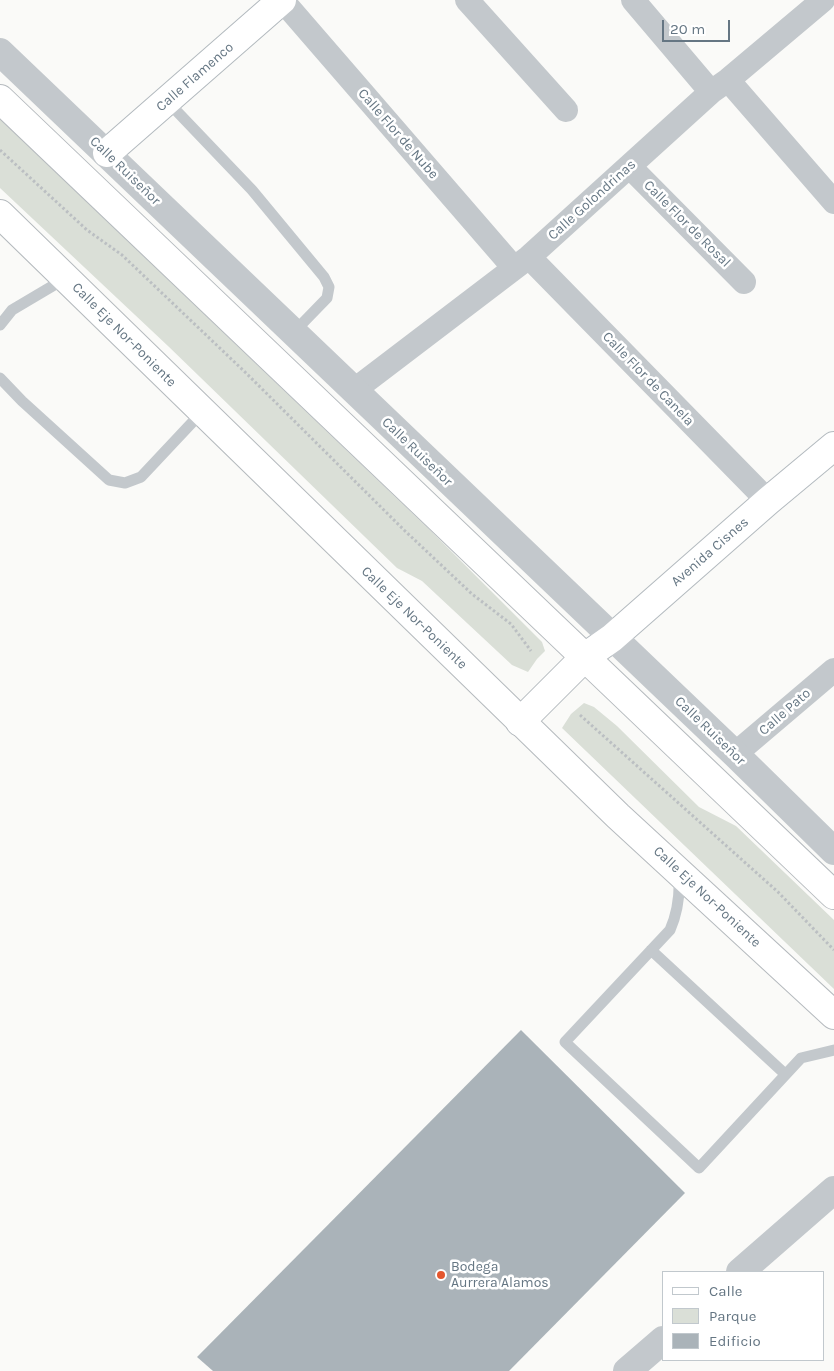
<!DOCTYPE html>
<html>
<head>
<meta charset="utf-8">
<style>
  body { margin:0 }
  #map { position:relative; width:834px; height:1371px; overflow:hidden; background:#fafaf8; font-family:Karla,sans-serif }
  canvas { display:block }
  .legend { position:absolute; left:662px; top:1271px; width:162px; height:90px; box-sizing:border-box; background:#fff; border:1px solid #c1c8cd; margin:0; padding:6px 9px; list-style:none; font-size:15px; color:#657683 }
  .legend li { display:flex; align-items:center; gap:10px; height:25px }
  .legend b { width:25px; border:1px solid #c1c8cd }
  .scale { position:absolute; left:662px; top:20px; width:68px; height:22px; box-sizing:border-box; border:2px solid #657683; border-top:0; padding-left:6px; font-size:15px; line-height:18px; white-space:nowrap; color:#657683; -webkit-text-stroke:4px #fff; paint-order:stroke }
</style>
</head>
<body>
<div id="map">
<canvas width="834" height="1371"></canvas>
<ul class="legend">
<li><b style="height:6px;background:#fff"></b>Calle</li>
<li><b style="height:14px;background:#dadfd7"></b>Parque</li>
<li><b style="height:14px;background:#aab3b9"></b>Edificio</li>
</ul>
<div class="scale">20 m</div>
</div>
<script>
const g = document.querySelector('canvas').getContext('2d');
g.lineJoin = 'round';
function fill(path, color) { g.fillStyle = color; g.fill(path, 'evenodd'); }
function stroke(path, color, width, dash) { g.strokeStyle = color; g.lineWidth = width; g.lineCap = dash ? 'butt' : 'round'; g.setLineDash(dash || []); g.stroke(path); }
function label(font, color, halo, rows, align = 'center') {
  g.font = font + ' Karla,sans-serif'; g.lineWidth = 5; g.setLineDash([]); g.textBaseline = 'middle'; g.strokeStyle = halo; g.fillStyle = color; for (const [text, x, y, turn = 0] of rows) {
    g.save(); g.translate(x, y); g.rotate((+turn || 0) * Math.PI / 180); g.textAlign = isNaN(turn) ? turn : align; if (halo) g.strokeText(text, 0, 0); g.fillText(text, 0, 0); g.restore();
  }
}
const green = new Path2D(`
  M0 119 432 532 542 642 545 651 537 659 528 672 512 665 422 581 397 568 168 346 0 188Z
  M584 703 594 707 617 726 699 807 736 826 834 920V989L562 728 571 714Z`);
const building = new Path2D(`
  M521 1030 685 1193 509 1371H213L197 1357Z`);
const path = new Path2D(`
  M0 150 87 230 122 255 246 373 404 530 472 594 511 624 531 651
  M580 715 778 892 834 950`);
const service = new Path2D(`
  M167 101 252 190 324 277 329 287 327 298 293 333
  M0 325 12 310 66 278
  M0 378 22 401 109 480 125 483 141 477 202 412
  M679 876C680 896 678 912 670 930L565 1042 699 1168 801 1058 834 1050
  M651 950 785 1074`);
const minor = new Path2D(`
  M282 0 514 268
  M467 0 566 110
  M633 0 711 92
  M728 80 834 202
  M630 167 744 282
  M529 257 768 501
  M353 391 529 257 711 92 728 80 823 0
  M735 754 834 670`);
const tertiary = new Path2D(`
  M0 52 735 754 834 851
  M740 1272 834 1190
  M627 1371 663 1340`);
const secondary = new Path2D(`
  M107 153 282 0
  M520 722 585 657 612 638 768 501 834 446`);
const primary = new Path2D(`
  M0 99 834 895
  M0 214 618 816 834 1015`);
const markers = [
  [441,1275,5,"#e4572e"]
];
const streetNames = [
  ["Calle Flamenco",195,77,-41],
  ["Calle Flor de Nube",398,134,49],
  ["Calle Ruiseñor",125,171,44],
  ["Calle Golondrinas",592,200,-42],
  ["Calle Flor de Rosal",687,224,45],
  ["Calle Eje Nor-Poniente",124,335,45],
  ["Calle Flor de Canela",648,379,46],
  ["Calle Ruiseñor",417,452,44],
  ["Avenida Cisnes",710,552,-41],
  ["Calle Eje Nor-Poniente",414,618,44],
  ["Calle Pato",785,712,-41],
  ["Calle Ruiseñor",710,731,44],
  ["Calle Eje Nor-Poniente",707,897,43]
];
const poiNames = [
  ["Bodega",451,1267],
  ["Aurrera Alamos",451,1283]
];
fill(green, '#dadfd7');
fill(building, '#aab3b9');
stroke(secondary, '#b3babf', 30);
stroke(primary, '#b5babe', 30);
stroke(path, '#bbbfc2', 3, [2.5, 2.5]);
stroke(service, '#c3c8cc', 11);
stroke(minor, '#c3c8cc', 24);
stroke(tertiary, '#c3c8cc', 28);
stroke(secondary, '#fff', 28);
stroke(primary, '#fff', 28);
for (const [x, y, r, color] of markers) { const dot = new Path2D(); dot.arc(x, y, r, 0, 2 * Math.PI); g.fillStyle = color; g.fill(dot); stroke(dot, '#fff', 2); }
label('14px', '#657683', '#fff', streetNames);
label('14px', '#657683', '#fff', poiNames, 'left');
</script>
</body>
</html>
